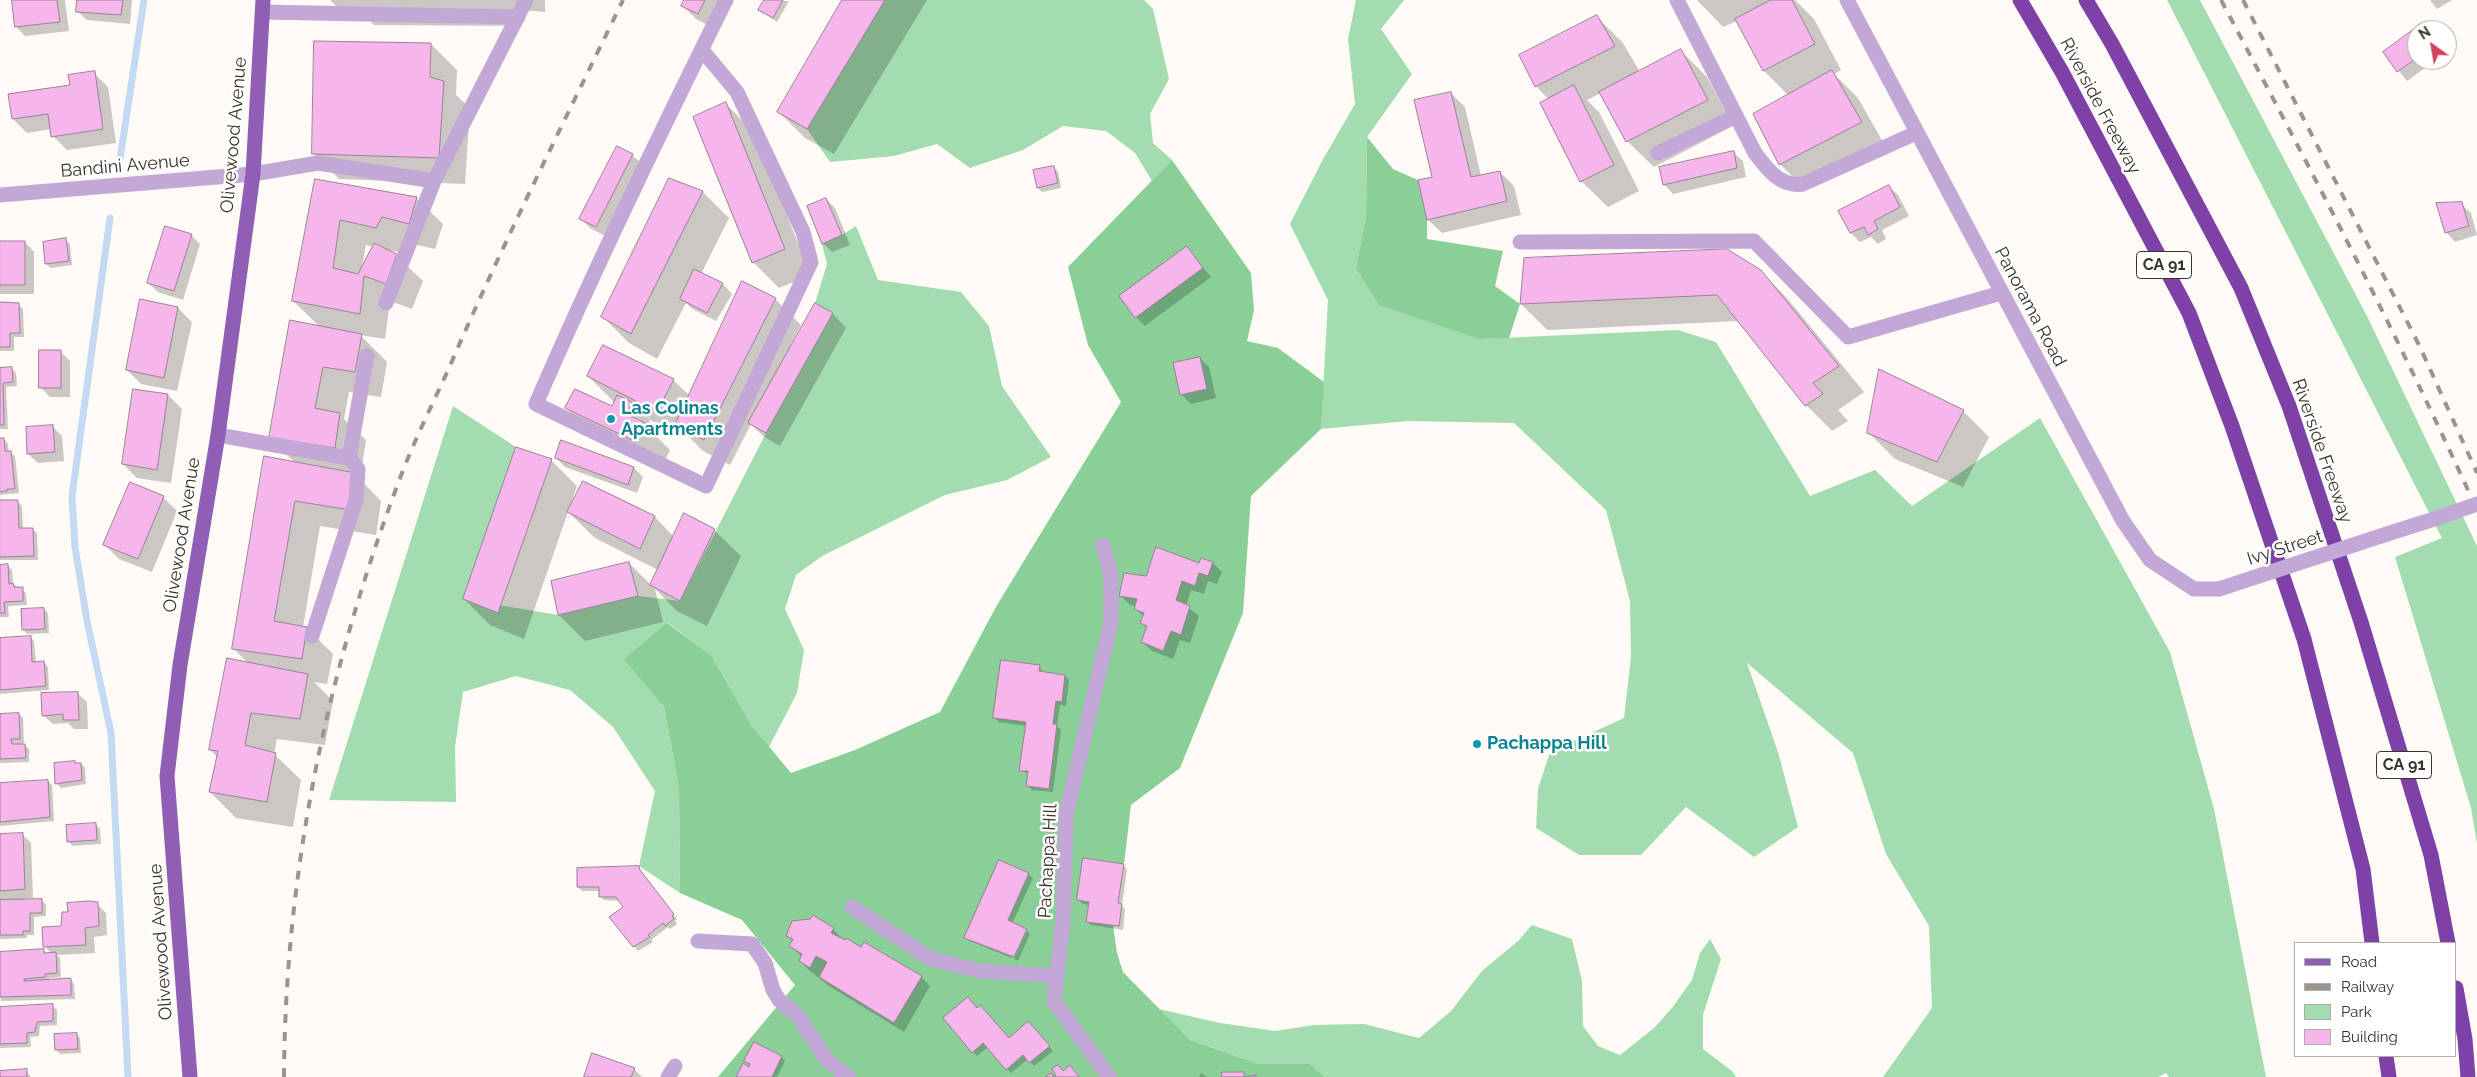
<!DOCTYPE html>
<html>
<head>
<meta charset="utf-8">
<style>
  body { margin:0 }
  #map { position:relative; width:2477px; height:1077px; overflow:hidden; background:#fefaf5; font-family:Raleway,sans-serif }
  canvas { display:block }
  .legend { position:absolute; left:2294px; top:942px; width:162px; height:115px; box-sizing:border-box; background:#fff; border:1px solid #b0ada9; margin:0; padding:6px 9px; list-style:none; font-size:15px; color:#393227 }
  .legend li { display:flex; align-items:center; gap:10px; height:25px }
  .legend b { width:25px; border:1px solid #b0ada9 }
  .north { position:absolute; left:2407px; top:20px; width:50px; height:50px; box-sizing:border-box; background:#fff; border:1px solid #b0ada9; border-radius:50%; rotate:328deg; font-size:14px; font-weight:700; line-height:20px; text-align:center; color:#393227 }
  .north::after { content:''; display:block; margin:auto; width:18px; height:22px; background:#d34358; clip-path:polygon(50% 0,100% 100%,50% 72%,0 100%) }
</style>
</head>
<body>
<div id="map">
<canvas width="2477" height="1077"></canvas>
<ul class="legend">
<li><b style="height:6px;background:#905eb4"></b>Road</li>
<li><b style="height:6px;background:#99948c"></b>Railway</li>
<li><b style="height:14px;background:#a3dcae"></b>Park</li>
<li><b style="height:14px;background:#f6b5eb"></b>Building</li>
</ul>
<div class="north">N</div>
</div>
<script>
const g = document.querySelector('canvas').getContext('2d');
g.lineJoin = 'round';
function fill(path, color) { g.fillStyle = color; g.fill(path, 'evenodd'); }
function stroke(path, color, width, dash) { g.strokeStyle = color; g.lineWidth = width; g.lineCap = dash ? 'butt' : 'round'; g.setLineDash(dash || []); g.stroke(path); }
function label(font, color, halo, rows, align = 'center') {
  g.font = font + ' Raleway,sans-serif'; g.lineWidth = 5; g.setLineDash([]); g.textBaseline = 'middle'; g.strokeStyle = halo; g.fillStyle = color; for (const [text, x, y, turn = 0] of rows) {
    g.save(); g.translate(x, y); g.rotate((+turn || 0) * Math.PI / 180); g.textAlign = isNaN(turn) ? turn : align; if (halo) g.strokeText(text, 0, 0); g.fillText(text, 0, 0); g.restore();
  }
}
const green = new Path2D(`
  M885 0H1144L1153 9 1169 79 1150 114 1153 143 1172 160 1152 181 1135 153 1106 131 1063 126 1023 150 970 168 937 144 894 156 830 162 807 129Z
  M1356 0H1404L1381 29 1412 74 1367 137 1366 216 1356 268 1479 339 1678 330 1716 342 1810 496 1875 470 1912 506 2040 418 2170 652 2214 809 2266 1077H2169L2166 1073 2158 1077H1883L1932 1008 1929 926 1886 854 1853 753 1747 663 1778 752 1798 827 1754 857 1686 807 1641 855H1579L1536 828 1538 789 1550 752 1624 718 1631 657 1630 601 1606 510 1514 423 1408 421 1321 429 1328 300 1290 224 1322 161 1355 104 1348 39Z
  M2167 0H2200L2367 316 2477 546V843L2471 808 2395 557 2442 538Z
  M856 226 878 280 961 292 989 326 1002 386 1051 457 1007 480 945 495 822 556 796 575 785 609 804 650 797 693 769 747 752 726 711 655 668 623 625 659 664 707 679 788 680 893 639 866 655 791 613 727 570 690 516 676 463 692 455 747 456 802 329 800 453 406 516 447 463 599 558 615 638 596 680 601 766 433 833 313 815 303 827 264 822 244 842 235Z
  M1532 925 1572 939 1582 981 1583 1026 1598 1046 1620 1055 1654 1028 1672 1008 1692 980 1700 953 1710 939 1721 959 1703 1015V1049L1732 1071 1736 1077H1325L1310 1064H1259L1190 1040 1159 1009 1220 1023 1275 1031 1314 1025 1364 1024 1419 1038 1451 1011 1482 971 1518 941Z`);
const forest = new Path2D(`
  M1367 137 1393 169 1418 180 1427 220V239L1503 251 1495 286 1520 304 1509 338 1479 339 1379 305 1356 268 1366 216Z
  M1172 160 1251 273 1254 310 1247 341 1278 348 1324 382 1321 429 1251 496 1243 613 1180 768 1131 805 1124 864 1083 858 1077 900 1089 902 1086 922 1113 925 1117 953 1123 972 1190 1040 1259 1064H1310L1325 1077H718L795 985 742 920 680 893 679 788 664 707 624 659 667 623 711 655 752 726 791 773 855 750 940 712 997 605 1121 402 1088 345 1068 267Z`);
const shadow = new Path2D(`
  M13 0H65L69 31 25 36 16 27Z
  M78 0H132L130 24 87 20 77 11Z
  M330 0H545V12L521 10 522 26 374 25 362 13 344 14Z
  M685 0H726L712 27 696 19 682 5Z
  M765 0 789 1 777 22 760 10Z
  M844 0H927L834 154 805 138 779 112Z
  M1697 0H1795L1814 19 1841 70 1834 74 1858 98 1887 149 1806 190 1780 164 1789 96 1764 71 1737 21 1723 27Z
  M2430 0H2452L2437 9Z
  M1597 17 1623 43 1640 72 1681 51 1707 77 1733 126 1654 167 1627 141 1601 93 1587 100 1599 112 1639 191 1608 207 1581 181 1542 104 1549 100 1536 86Z
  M2417 29V60H2436L2407 81 2384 52Z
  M431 44 457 70 456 95 470 108 465 184 339 179 313 153Z
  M94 73 108 87 116 143 67 150 53 136 52 129 27 133 13 119 10 95 71 86Z
  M1451 93 1465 107 1481 176 1500 172 1514 186 1521 215 1442 233 1428 220 1433 177Z
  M726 104 752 130 811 275 779 288 753 262Z
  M617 148 632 155 642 164 605 236 590 228 581 219Z
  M1733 152 1743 161 1746 177 1673 194 1664 184Z
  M1053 167 1058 171 1061 188 1042 192 1038 188Z
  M670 179 703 192 729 218 701 274 723 284 732 294 716 321 691 308 686 303 657 359 629 343 603 317Z
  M316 180 416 198 443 224 435 249 408 243 402 253 390 250 423 281 412 309 390 301 385 339 360 335 387 362 381 397 349 392 344 419 366 440 361 473 353 472 381 501 376 535 320 526 303 627 307 628 333 654 327 684 314 682 333 701 325 745 277 739 274 754 301 780 293 827 236 818 210 792 218 758 210 750 248 663 233 648 296 464 270 438 320 327 293 301ZM366 245 373 247 362 267Z
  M1889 186 1898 195 1909 216 1882 230 1886 239 1878 244 1871 237 1860 242 1851 233 1840 211Z
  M826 199 835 208 850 245 832 252 823 243Z
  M2461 204 2471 213 2477 235 2455 242 2446 232Z
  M191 235 200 244 183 300 158 292 148 283Z
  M66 240 70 244 72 265 51 268 46 264Z
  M25 242 34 252V294H0V243Z
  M1187 248 1211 277 1145 326 1136 317Z
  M1760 271 1787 298 1864 392 1838 410 1848 421 1832 431 1806 405 1739 321 1547 330 1521 304Z
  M775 299 801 325 790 346 792 347 816 305 833 314 846 328 780 446 763 436 751 424 730 465 703 451 685 433 683 437 648 419 657 430 655 435 670 450 662 467 593 434 566 408H612L614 402 588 376 673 380 690 396Z
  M18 304 23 309 24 337H14V351H0V305Z
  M178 308 192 322 177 391 141 384 127 370Z
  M61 352 70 361V397H50L40 387Z
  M1200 358 1209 367 1216 398 1191 404 1182 395Z
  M0 369H12L16 373 17 386 6 387 8 429H0Z
  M168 395 182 409 171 483 137 478 123 464Z
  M1963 411 1989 437 1963 487 1895 459 1868 432Z
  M53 427 62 436 64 461 38 463 28 454Z
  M4 439 8 444 9 452 15 456 19 493 0 495V440Z
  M556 458 634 468 643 477 637 493 565 467Z
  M551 460 577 486 571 503 655 517 674 537 714 530 741 556 707 626 677 611 655 589 663 622 585 641 559 615 552 582 629 563 651 585 658 570 595 538 568 512 524 639 490 625 464 599Z
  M163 497 177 511 152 572 119 559 105 545Z
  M0 502H18L22 506 23 529H32L37 533 38 560H0Z
  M1213 563 1222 572 1217 584 1208 581 1204 594 1191 590 1186 606 1199 616 1190 643 1180 640 1173 659 1152 651 1142 642 1147 628 1142 623 1144 617 1136 609V606L1130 605 1121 596 1147 578Z
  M7 565 12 570 13 584 26 593 27 605 8 606 9 617H0V566Z
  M44 609 48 613 49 633 27 634 23 629Z
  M30 637 34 641 36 663 44 662 48 667 49 690 0 694V638Z
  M1039 666 1043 673 1065 676 1069 680 1066 706 1060 705 1057 726 1061 730 1053 792 1032 790 1028 786 1029 775 1021 770 1027 726 999 722 995 718Z
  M77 693 87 702 88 729H74L68 723 53 724 43 715Z
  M19 714 23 718 24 743H22L29 749V762L0 763V715Z
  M81 764 85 768 86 784 61 788 57 784Z
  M48 781 52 785 54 821 0 826V784Z
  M96 824 100 829 101 844 73 846 68 841Z
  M22 834 31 843 33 898 24 899V901L42 900 46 905V916L34 917V935H27V938L0 939V835Z
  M1123 865 1127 869 1122 906 1125 909 1123 930 1091 925 1087 921 1089 905 1083 904 1079 900Z
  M639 868 677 919 675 921 677 924 670 929 668 927 651 940 653 942 638 951 611 918 625 907 620 901 604 900 600 896V891H582L578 887Z
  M1028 874 1033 878 1012 924 1025 930 1012 958 970 941 965 937Z
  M97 904 106 913 107 935 94 937 95 953 57 955 60 958 61 977 49 978V981L70 979 74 984 75 999 1 1001 0 953 44 951 47 954H52L44 946 62 927 69 913Z
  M833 929 842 938 841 940 861 948 864 944 921 977 930 986 904 1032 829 986 809 970 800 961 802 957 791 946 793 941 788 936Z
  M1027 931 1030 934 1018 961 1014 959Z
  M52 1006 57 1010V1025L40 1026 39 1036 30 1037 31 1047 0 1048V1008Z
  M977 1009 1009 1039 1032 1027 1053 1051 1034 1066 1028 1059 1011 1073 988 1047 977 1056 973 1052Z
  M76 1034 80 1038 81 1053 60 1054 56 1050Z
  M781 1057 785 1061 777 1077H738L751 1066 746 1061Z
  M634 1069 642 1077H585Z
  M26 1071 31 1077H0V1073Z
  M1201 1073 1207 1077H1199Z`);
const stream = new Path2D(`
  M120 159 144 0
  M110 218 72 496 75 547 87 621 111 733 128 1077`);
const building = new Path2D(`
  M12 0H57L60 22 15 27Z
  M77 0H123L121 15 76 12Z
  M684 0H705L698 14 681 6Z
  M764 0H783L773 18 758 10Z
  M842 0H885L807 129 777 112Z
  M1771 0H1792L1815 44 1763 71 1735 19Z
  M1597 15 1615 46 1535 87 1519 55Z
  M2417 27 2419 30H2417V58L2397 72 2383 52Z
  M314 41 431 43 430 77 444 81 439 158 312 154Z
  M1681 49 1708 100 1626 142 1599 92Z
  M1832 70 1862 122 1779 165 1753 114Z
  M95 71 103 129 51 137 48 114 12 119 8 94 70 85 68 75Z
  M1574 85 1614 165 1580 182 1540 103Z
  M1451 92 1471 177 1500 171 1507 201 1427 220 1418 180 1432 177 1414 100Z
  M726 102 785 249 752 263 693 117Z
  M617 146 633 154 596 227 579 219Z
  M1734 151 1737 168 1663 185 1659 167Z
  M1054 166 1058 183 1037 188 1033 170Z
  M669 178 703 191 631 334 601 317Z
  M315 179 417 197 409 224 382 217 376 228 340 220 333 268 358 274 374 243 397 254 386 284 364 276 360 314 292 301Z
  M1889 185 1900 207 1874 221 1878 229 1868 235 1864 227 1850 233 1838 211Z
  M826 198 842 235 822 244 807 206Z
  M2462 202 2469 226 2445 233 2436 203Z
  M165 226 192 234 174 291 147 283Z
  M66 238 69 261 45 264 43 242Z
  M0 241H25V285H0Z
  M1187 246 1203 268 1135 318 1119 296Z
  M1727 249 1761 270 1839 366 1813 383 1823 394 1805 406 1717 295 1520 304 1524 258Z
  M694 269 723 283 707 313 680 299Z
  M742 281 776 298 704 440 675 425Z
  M140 299 178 307 164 378 126 370Z
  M0 302 19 303 20 333H10V347H0Z
  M815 303 833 313 766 433 748 423Z
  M290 320 362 334 355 372 323 367 315 408 340 413 335 448 269 438Z
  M603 345 674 379 657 412 587 376Z
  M39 350H61V388H39Z
  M1200 357 1207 389 1180 395 1173 363Z
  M12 367 13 382 3 383 4 425H0V368Z
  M1879 369 1964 410 1937 462 1867 433Z
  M133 389 168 394 157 470 122 464Z
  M575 389 612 406 617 395 632 402 627 414 645 423 636 442 565 408Z
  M53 425 55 452 27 454 26 427Z
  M0 438H4L5 451H11L15 489H7V491L0 492Z
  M561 440 634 467 628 485 555 458Z
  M516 447 552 459 498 613 463 599Z
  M264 456 355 473 350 510 295 501 274 621 307 627 302 659 232 649Z
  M583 481 655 516 640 549 567 512Z
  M130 482 164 496 138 559 103 545Z
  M0 500H18L19 528H33L34 556 0 557Z
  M684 513 715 529 680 601 650 585Z
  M1156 547 1199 563 1201 558 1213 562 1208 576 1199 573 1195 586 1182 581 1176 600 1190 606 1181 635 1171 631 1163 651 1141 642 1147 626 1140 623 1144 613 1134 609 1137 599 1119 596 1124 573 1146 576Z
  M629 562 638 596 558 615 551 581Z
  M8 564 9 584 13 583 14 587H23V601L4 602 5 613H0V565Z
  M44 608 45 629 22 630 21 609Z
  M31 636 32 662 44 661 46 686 0 690V638Z
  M227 658 308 674 300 719 251 713 245 745 276 753 267 802 209 792 218 751 209 750Z
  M1001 660 1040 665 1039 671 1065 675 1062 702 1056 701 1053 724H1057L1049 789 1026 786 1028 771H1019L1026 722 993 718Z
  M78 692 79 720H63V714L42 716 41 693Z
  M19 713 20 739H11L12 744H25L26 758 0 759V714Z
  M75 761V763H81L82 780 55 784 54 763Z
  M48 780 50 817 0 822V783Z
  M96 823 97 840 67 842 66 825Z
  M23 833 25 889 0 891V834Z
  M1083 858 1124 864 1118 903 1122 904 1119 926 1086 922 1089 902 1077 900Z
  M999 860 1029 873 1008 920 1027 929 1014 957 964 938Z
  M639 866 640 870 674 914 672 916 674 919 665 926 663 923 648 935 650 937 633 947 609 917 623 907 616 897H599V887H577V868Z
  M42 899V913H30V931H23V935H0V900Z
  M89 901 98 902 99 926 85 928 86 945 43 947 42 927 61 926 62 912H68L67 903Z
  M813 915 834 928 831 933 845 940 846 938 861 947 864 942 922 976 894 1023 819 977 827 962 816 956 810 968 799 961 802 954 789 946 793 939 786 936 792 921 810 919Z
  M44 949V953L56 952 57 973 45 974V977L24 979V981L71 978V995L0 997V952Z
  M968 997 977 1008 980 1005 1009 1038 1028 1021 1050 1046 1029 1063 1023 1055 1006 1070 983 1043 972 1053 943 1018Z
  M53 1004V1021L37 1022 35 1032 27 1033V1043L0 1044V1007Z
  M77 1033 78 1049 55 1050 54 1034Z
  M754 1042 782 1056 772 1077H736L743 1063 749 1067 750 1064 744 1061Z
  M592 1053 635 1068 631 1077H584Z
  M1058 1065 1063 1071 1070 1065 1079 1077H1045L1051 1073 1054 1077 1056 1075 1052 1069Z
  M27 1069V1077H0V1071Z
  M1222 1072H1244V1077L1256 1075V1077H1222Z`);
const minor = new Path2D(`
  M1677 0 1755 153C1767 169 1781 188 1803 184L1916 133
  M1847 0 2123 521 2150 560 2194 589H2219
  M263 12 518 17
  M702 50 737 92 803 232 811 262 706 486 536 404C595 267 660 133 726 0
  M1658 153 1736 116
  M434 181 526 0
  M0 195 253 174 318 163 434 181 386 303
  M1520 242 1754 241 1848 337 2001 293
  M218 435 349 458 367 356
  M2387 534 2434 519
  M1103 545 1111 576V622L1066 815 1063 922 1054 1001 1109 1077
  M312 636 356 500 358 469 349 458
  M852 907 931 959 980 971 1057 976
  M698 941 752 944 765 963 773 990 779 1000 798 1016 826 1059 848 1077
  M668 1077 675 1066`);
const major = new Path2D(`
  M190 1077 167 776 180 665 218 435 253 174 263 0`);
const highway = new Path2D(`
  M2020 0 2062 72 2189 313 2232 426 2304 639 2363 869 2372 943
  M2086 0 2112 44 2241 288 2289 406 2361 622 2431 855 2448 943
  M2456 988 2465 1039 2468 1077
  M2386 1056 2389 1077`);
const rail = new Path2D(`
  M2221 0C2310 168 2399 337 2477 510
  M2243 0 2420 347 2477 473
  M284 1077C285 870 328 666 402 473 416 437 433 403 449 368 503 243 564 122 623 0`);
const minorBridge = new Path2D(`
  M2434 519 2477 504
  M2219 589 2387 534`);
const markers = [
  [611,419,5,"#0f9aa8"],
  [1477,744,5,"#0f9aa8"]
];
const shields = [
  [2164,265,55],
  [2404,765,55]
];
const shieldNames = [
  ["CA 91",2164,265],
  ["CA 91",2404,765]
];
const streetNames = [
  ["Riverside Freeway",2100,106,62],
  ["Olivewood Avenue",234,135,-85],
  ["Bandini Avenue",125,166,-5],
  ["Panorama Road",2030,307,62],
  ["Riverside Freeway",2322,451,71],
  ["Olivewood Avenue",182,535,-81],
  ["Ivy Street",2285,548,-18],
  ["Pachappa Hill",1048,861,-87],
  ["Olivewood Avenue",161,942,-94]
];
const cultureNames = [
  ["Las Colinas",621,409],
  ["Apartments",621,430],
  ["Pachappa Hill",1487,744]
];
fill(green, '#a3dcae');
fill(forest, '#8ace98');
fill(shadow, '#0003');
stroke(stream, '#c4daf3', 7);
fill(building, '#f6b5eb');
stroke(building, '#9a8095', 1);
stroke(minor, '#c2a7d7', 15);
stroke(major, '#905eb4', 15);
stroke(highway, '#7e41a7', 15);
stroke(rail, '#99948c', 4, [9, 9]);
stroke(minorBridge, '#c2a7d7', 15);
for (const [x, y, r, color] of markers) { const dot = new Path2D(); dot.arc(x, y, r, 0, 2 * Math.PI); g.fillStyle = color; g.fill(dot); stroke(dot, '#fff', 2); }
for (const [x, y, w] of shields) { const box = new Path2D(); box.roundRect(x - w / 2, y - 13.5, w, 27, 4); g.fillStyle = '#fff'; g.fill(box); stroke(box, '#393227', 1); }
label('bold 16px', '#393227', null, shieldNames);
label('18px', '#393227', '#fff', streetNames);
label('bold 18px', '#0d838f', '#fff', cultureNames, 'left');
</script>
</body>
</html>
